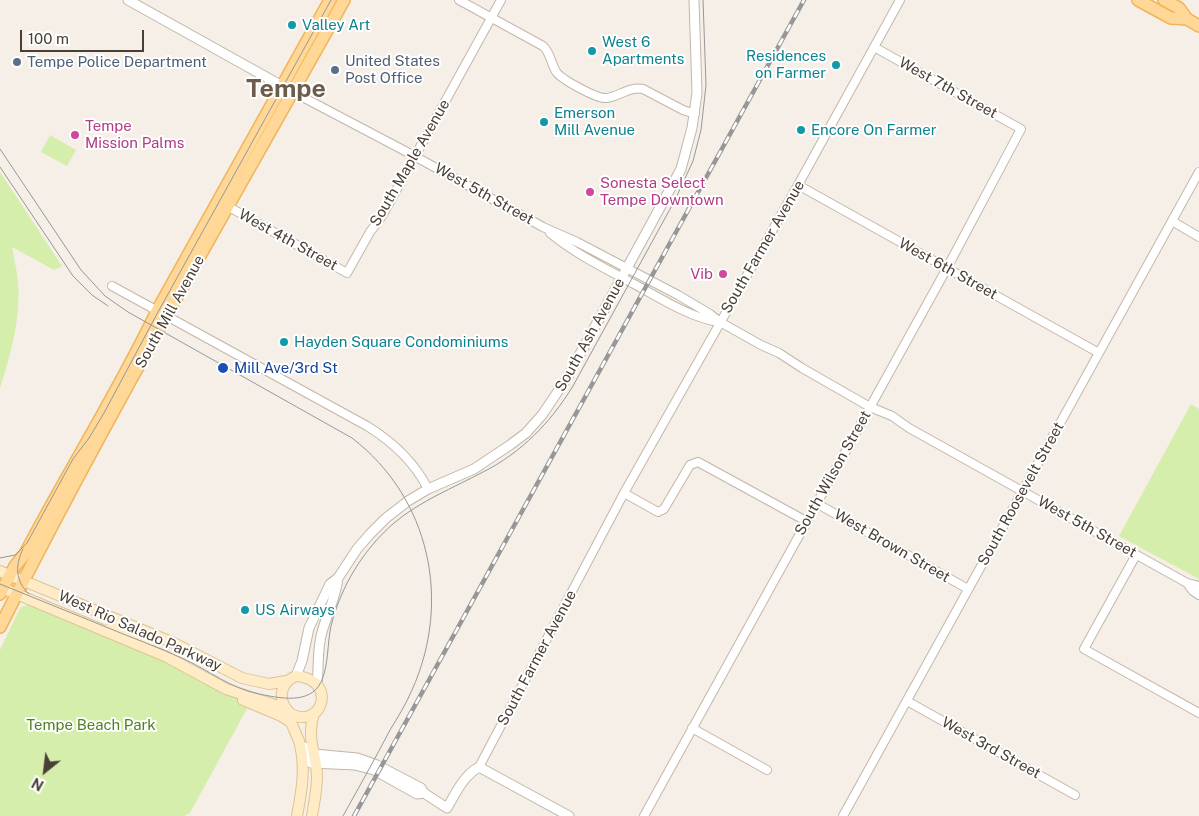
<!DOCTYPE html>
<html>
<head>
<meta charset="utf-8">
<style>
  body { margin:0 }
  #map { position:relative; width:1199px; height:816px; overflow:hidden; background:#f5efe7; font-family:"Public Sans",sans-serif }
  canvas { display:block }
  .north { position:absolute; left:20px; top:746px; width:50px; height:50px; -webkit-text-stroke:4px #fff; paint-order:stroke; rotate:209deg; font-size:14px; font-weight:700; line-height:20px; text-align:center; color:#493f35 }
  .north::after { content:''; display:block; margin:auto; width:18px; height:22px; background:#493f35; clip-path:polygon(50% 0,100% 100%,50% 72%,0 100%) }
  .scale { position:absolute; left:20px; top:30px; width:124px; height:22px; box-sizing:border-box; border:2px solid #493f35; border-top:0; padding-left:6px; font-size:15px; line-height:18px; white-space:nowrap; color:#493f35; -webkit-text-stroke:4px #fff; paint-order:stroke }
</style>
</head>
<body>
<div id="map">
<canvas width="1199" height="816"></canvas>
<div class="north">N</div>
<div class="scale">100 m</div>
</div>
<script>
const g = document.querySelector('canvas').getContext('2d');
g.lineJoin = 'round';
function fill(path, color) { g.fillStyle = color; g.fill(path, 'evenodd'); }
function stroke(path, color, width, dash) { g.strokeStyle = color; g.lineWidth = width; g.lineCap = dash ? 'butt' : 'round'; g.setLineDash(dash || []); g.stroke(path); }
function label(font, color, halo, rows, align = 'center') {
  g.font = font + ' "Public Sans",sans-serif'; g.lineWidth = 4; g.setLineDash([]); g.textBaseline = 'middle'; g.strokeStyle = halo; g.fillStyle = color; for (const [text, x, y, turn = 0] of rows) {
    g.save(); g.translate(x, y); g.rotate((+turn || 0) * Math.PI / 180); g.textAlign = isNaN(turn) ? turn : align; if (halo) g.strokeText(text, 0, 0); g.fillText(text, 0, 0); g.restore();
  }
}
const green = new Path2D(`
  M50 135 76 150 67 166 41 152Z
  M0 172 62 266 54 270 12 247C14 259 17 270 18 282 21 317 11 354 0 388Z
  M1191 404 1199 409V579L1119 536Z
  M31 604 163 659 249 705 190 813 184 816H0V650L18 612 21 607Z`);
const minor = new Path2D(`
  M459 0 543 46C551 53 551 65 557 73 563 80 597 99 606 98 619 97 629 86 643 89L683 110 695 114
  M293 92 407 152 543 227 577 242 678 295 710 314 720 322 761 345 779 353 802 368 870 407 892 416 909 428 1187 583 1199 586
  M798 185 1099 353
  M229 207 347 273 370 232 382 216 501 0
  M1172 221 1199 237
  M550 233C575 254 606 269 634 284 660 298 689 317 718 322
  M112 286 367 426C393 442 414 461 428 489
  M624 493 658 512 664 509 690 465 698 462 806 521
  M816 503 968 589
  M1136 555 1084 649 1199 713
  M1187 583 1193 591 1199 595
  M907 701 1075 795
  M692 728 767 770
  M479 767 624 493 798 185 900 0
  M644 816 947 268 1021 129 874 47
  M843 816 1199 172`);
const tertiary = new Path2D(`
  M128 0 293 92
  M296 676 302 661 309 628 330 584 338 578 357 549 370 534 386 518 408 501 428 489 474 469 510 445 526 433 542 415 567 378 681 169 692 128 697 93 694 0
  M317 684C319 666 317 649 322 632 327 614 336 597 338 578
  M304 747 308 760 311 763 355 765 374 770 417 794 424 793
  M314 754 357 758 377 765 421 788 424 793 447 808C456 793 463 776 479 767L569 816`);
const secondary = new Path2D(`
  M0 571 174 643 242 678 269 684 286 681
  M0 587 167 657 226 689 284 708
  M104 631 118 628 150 641 158 637
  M296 676C338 679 323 730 291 714 277 702 279 683 296 676Z
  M243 700 281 716 291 722
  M287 711C290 721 295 731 299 741 306 766 302 790 297 816
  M312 816C314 803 317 790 317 776 316 750 306 741 314 713`);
const primary = new Path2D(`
  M1138 0 1171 18 1187 19 1199 26
  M1164 0 1179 8 1187 19
  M0 594 15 566 25 554C67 473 117 395 157 311L330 0
  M0 627C107 414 228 208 344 0`);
const tram = new Path2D(`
  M0 149 81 270 105 296 128 312 352 438C430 498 452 601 412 690 406 704 398 717 390 730 375 759 359 787 343 816
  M0 167 73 276 92 295 108 306
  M23 549C15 565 15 581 29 594
  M0 558 15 555 27 543 73 459 89 438 104 413 158 312 331 0
  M0 584C35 598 71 613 106 627 132 638 158 647 184 659 208 670 232 689 259 694 279 698 310 705 321 682 329 665 327 644 331 626 341 586 363 550 394 523 420 501 453 488 483 472 521 453 551 422 573 386L675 200 693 161 701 130 706 85 703 0`);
const rail = new Path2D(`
  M354 816 804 0`);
const markers = [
  [292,25,5,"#0f9aa8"],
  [592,51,5,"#0f9aa8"],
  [17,62,5,"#5c6f8a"],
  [836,65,5,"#0f9aa8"],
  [335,70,5,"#5c6f8a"],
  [544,122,5,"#0f9aa8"],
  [801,130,5,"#0f9aa8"],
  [75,135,5,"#d1479c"],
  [590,192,5,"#d1479c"],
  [723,274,5,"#d1479c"],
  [284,342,5,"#0f9aa8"],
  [223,368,6,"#1a4fb4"],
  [245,610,5,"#0f9aa8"]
];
const cultureNames = [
  ["Valley Art",302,25],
  ["West 6",602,42],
  ["Apartments",602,59],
  ["Residences",826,56,"right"],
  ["on Farmer",826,73,"right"],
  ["Emerson",554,113],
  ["Mill Avenue",554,130],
  ["Encore On Farmer",811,130],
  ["Hayden Square Condominiums",294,342],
  ["US Airways",255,610]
];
const serviceNames = [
  ["United States",345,61],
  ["Post Office",345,78],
  ["Tempe Police Department",27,62]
];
const streetNames = [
  ["West 7th Street",948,88,29],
  ["South Maple Avenue",410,163,-60],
  ["West 5th Street",484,194,29],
  ["West 4th Street",288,240,29],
  ["South Farmer Avenue",763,247,-60],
  ["West 6th Street",948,269,29],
  ["South Mill Avenue",170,312,-61],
  ["South Ash Avenue",590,335,-61],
  ["South Wilson Street",833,473,-61],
  ["South Roosevelt Street",1021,494,-61],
  ["West 5th Street",1087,527,29],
  ["West Brown Street",892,546,30],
  ["West Rio Salado Parkway",140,631,24],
  ["South Farmer Avenue",537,658,-62],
  ["West 3rd Street",991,748,29]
];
const hotelNames = [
  ["Tempe",85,126],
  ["Mission Palms",85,143],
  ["Sonesta Select",600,183],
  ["Tempe Downtown",600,200],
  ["Vib",713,274,"right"]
];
const transitNames = [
  ["Mill Ave/3rd St",234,368]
];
const parkNames = [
  ["Tempe Beach Park",91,725]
];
const townNames = [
  ["Tempe",286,89]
];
fill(green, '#d6eeab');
stroke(minor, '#c2b6a8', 10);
stroke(tertiary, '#c2b6a8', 11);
stroke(secondary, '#ddc393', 12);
stroke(primary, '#f0b559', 14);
stroke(minor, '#fff', 8);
stroke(tertiary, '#fff', 9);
stroke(secondary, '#ffecc7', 10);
stroke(primary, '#ffd796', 11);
stroke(tram, '#979797', 1);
stroke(rail, '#979797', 4.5);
stroke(rail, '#fff', 2.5, [8]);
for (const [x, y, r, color] of markers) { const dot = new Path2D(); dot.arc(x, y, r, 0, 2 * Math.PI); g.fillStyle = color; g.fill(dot); stroke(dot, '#fff', 2); }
label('15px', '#0d838f', '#fff', cultureNames, 'left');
label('15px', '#4e5e75', '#fff', serviceNames, 'left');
label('15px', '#493f35', '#fff', streetNames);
label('15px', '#b23c85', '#fff', hotelNames, 'left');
label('15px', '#164399', '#fff', transitNames, 'left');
label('15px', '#4f8221', '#fff', parkNames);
label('bold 25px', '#6d5c4b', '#fff', townNames);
</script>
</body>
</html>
